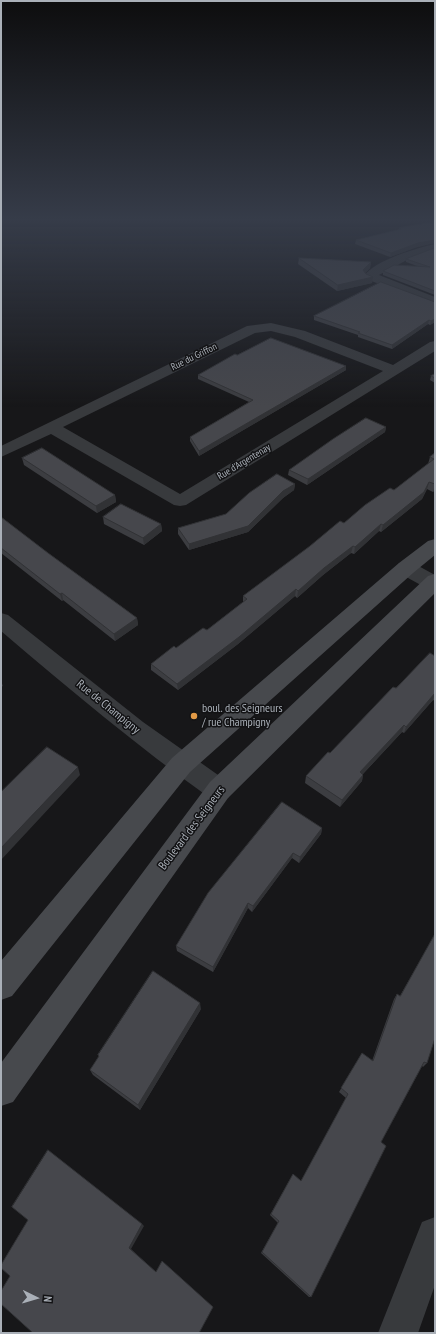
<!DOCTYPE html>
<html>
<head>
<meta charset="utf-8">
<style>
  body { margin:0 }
  #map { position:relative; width:436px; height:1334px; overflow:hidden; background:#171719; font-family:"PT Sans Narrow",sans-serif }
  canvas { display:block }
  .frame { position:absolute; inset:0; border:2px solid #aab0b8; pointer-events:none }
  .north { position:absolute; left:16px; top:1278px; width:40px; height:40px; -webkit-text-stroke:3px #121214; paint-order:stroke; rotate:95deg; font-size:11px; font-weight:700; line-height:16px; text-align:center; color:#aab0b8 }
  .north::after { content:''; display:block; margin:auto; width:14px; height:18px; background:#aab0b8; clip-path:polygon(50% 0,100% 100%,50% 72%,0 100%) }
</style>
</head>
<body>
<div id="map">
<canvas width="436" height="1334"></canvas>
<div class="frame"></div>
<div class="north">N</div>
</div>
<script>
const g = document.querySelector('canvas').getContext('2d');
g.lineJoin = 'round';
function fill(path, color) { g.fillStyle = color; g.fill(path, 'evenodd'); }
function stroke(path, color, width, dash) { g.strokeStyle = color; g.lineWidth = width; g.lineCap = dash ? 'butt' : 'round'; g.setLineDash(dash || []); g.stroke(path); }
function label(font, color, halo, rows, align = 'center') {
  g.font = font + ' "PT Sans Narrow",sans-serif'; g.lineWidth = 3; g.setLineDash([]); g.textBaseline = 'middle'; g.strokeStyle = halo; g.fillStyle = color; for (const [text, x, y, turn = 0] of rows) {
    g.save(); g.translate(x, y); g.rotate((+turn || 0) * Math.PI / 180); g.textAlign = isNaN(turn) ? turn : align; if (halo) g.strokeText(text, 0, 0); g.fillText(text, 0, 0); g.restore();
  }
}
const street = new Path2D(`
  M435 244V250L405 261 379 275 435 297V305L366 279 364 276C375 260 417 248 435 244Z
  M271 323 305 331 393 365 430 342 435 341V351L186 505 180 506 174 505 51 434 1 457V446L247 326ZM271 331 295 337 383 371 180 494 63 427 255 333Z
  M406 562 413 563 435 575V591L428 589 399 573 396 568 399 563Z
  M1 613 8 615 143 722 228 782 232 790 228 798 219 801 210 798C137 746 69 689 1 631Z
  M435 1217V1285L418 1333H378L422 1222Z`);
const secondary = new Path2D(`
  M435 539V555L413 573 190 772 12 996 1 1000V961L172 758 399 563 428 541Z
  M435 574V593L228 798 13 1102 1 1106V1063L210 782 428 576Z`);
const wall = new Path2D(`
  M435 222V243L417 247 390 257 355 244 356 240 398 230 399 228Z
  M435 248V295L383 275V271L417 266 406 262V259Z
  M299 258 371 262 370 268 365 273 366 274 373 277 372 283 337 291 298 264Z
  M435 302V322L430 325 428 324 392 349 358 337V335L314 320V316Z
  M237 355 346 370 199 456 190 441V437L249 402 198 379V375Z
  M435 374V383L430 380 431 376Z
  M386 427 385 432 307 485 288 475 289 470Z
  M435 453V490L433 492 427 489 422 499 381 532 379 531 354 554 351 553 323 575 297 598 295 596 238 644 178 690 151 670V664L176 648 207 630 243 602V596L344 523 394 490 428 464 430 457Z
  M22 458 115 495 116 502 97 513 24 465Z
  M295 484 294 490 283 498 248 532 189 550 178 534V528L226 514Z
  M1 517 48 553 137 618 138 625 115 641 63 600 62 601 1 553Z
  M103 517 161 524 162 531 144 545 104 524Z
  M435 656V701L433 700 404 733 402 732 363 774 362 781 340 807 305 783 306 776 330 753 396 688Z
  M322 828 321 834 299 863 292 858 252 912 248 908 213 972 177 951 176 946Z
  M397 994 427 1063 423 1067 422 1066 381 1142 311 1297H309L261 1253 278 1223 270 1215 293 1174 301 1181 346 1098 339 1092 362 1053 372 1061 394 999Z
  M201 1009 140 1110 93 1075 90 1070 99 1057 98 1055Z`);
const shadedWall = new Path2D(`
  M435 240V243L417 247 390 257 391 253 418 243Z
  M371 262 370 268 363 276V270Z
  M373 277 372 283 337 291 338 285Z
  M435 319V322L430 325 431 321Z
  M429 320 428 324 392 349V345Z
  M346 366V370L199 456V451Z
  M386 427 385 432 307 485 308 479Z
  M429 482 427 489 422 499 381 532 383 525Z
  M295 484 294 490 283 498 248 532 189 550V544L283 491Z
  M435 484V490L433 492 435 485Z
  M115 495 116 502 97 513 96 506Z
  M161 524 162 531 144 545 143 538Z
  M381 524 379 531 354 554 355 547Z
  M353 546 351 553 323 575 297 598 298 591 324 568Z
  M296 589 295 596 238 644 178 690 177 684Z
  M62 593 63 600 62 601 60 594Z
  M137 618 138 625 115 641 114 634Z
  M1 681 3 686 1 687Z
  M435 693 433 700 404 733 406 727Z
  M404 725 402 732 358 779 360 772Z
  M78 767 80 775 1 860V848Z
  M363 775 362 781 340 807 342 800Z
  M322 828 321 834 299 863 300 857Z
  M293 853 292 858 252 912 253 906Z
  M248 903V908L213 972V967Z
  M200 1003 201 1009 140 1110 138 1105Z
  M142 1224 144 1226 131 1249 157 1273 129 1248Z`);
const building = new Path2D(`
  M435 222V240L418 243 391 253 356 240 401 229 399 228Z
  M435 248V291L383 271 394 265 430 267 406 259Z
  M299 258 371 262 363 270 366 274 373 277 338 285Z
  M381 282 435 302V319L431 321 429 320 392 345 358 333 360 332 314 316Z
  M271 338 346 366 199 451 190 437 253 400 198 375 235 354 237 355Z
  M435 374V378L431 376Z
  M366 418 386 427 308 479 289 470 333 439Z
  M42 448 115 495 96 506 22 458Z
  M435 453V484L429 482 424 492 383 525 381 524 355 547 353 546 324 568 298 591 296 589 239 637 177 684 151 664 174 646 176 648 203 628 207 630 247 599 243 596 310 546 340 521 344 523 365 505 390 488 394 490 434 459 430 457Z
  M277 474 295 484 283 491 248 526 189 544 178 528 226 514 249 493Z
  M121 504 161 524 143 538 103 517Z
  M1 517 48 553 137 618 114 634 62 593 60 594 1 548Z
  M430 653 435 656V693L406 727 404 725 360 772 363 775 342 800 306 776 328 752 330 753 393 687 396 688Z
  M47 747 78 767 1 848V792Z
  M282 802 322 828 300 857 293 853 253 906 248 903 213 967 176 946 208 893Z
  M435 934V1038L427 1063 424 1062 381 1142 386 1146 311 1297 262 1252 279 1221 271 1214 293 1174 301 1181 348 1094 341 1088 362 1053 373 1061 397 994 400 996Z
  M153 971 200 1003 138 1105 90 1070 99 1056 98 1055Z
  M48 1150 142 1224 129 1248 156 1272 162 1261 213 1307 199 1333H33L1 1304V1291L10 1276 1 1268V1265L28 1220 12 1207Z`);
const markers = [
  [194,716,4,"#e29a46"]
];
const farStreetnames = [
  ["Rue du Griffon",194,357,-26],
  ["Rue d'Argentenay",244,462,-31]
];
const streetNames = [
  ["Rue de Champigny",108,707,39],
  ["Boulevard des Seigneurs",192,828,-53]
];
const poiNames = [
  ["boul. des Seigneurs",202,709],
  ["/ rue Champigny",202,723]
];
fill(street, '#383a3d');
fill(secondary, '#47494d');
fill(wall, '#3c3d41');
fill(shadedWall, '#313235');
fill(building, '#46474c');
stroke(building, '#313235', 1);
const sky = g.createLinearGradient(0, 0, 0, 407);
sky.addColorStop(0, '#0d0d0e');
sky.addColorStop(0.54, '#363c49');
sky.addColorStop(1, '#363c4900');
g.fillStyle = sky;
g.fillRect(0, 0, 436, 407);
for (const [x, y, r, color] of markers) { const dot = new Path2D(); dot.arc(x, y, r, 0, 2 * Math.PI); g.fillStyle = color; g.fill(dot); stroke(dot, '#121214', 1.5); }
label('10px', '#aab0b8', '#121214', farStreetnames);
label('12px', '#aab0b8', '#121214', streetNames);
label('12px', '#aab0b8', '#121214', poiNames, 'left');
</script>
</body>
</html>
